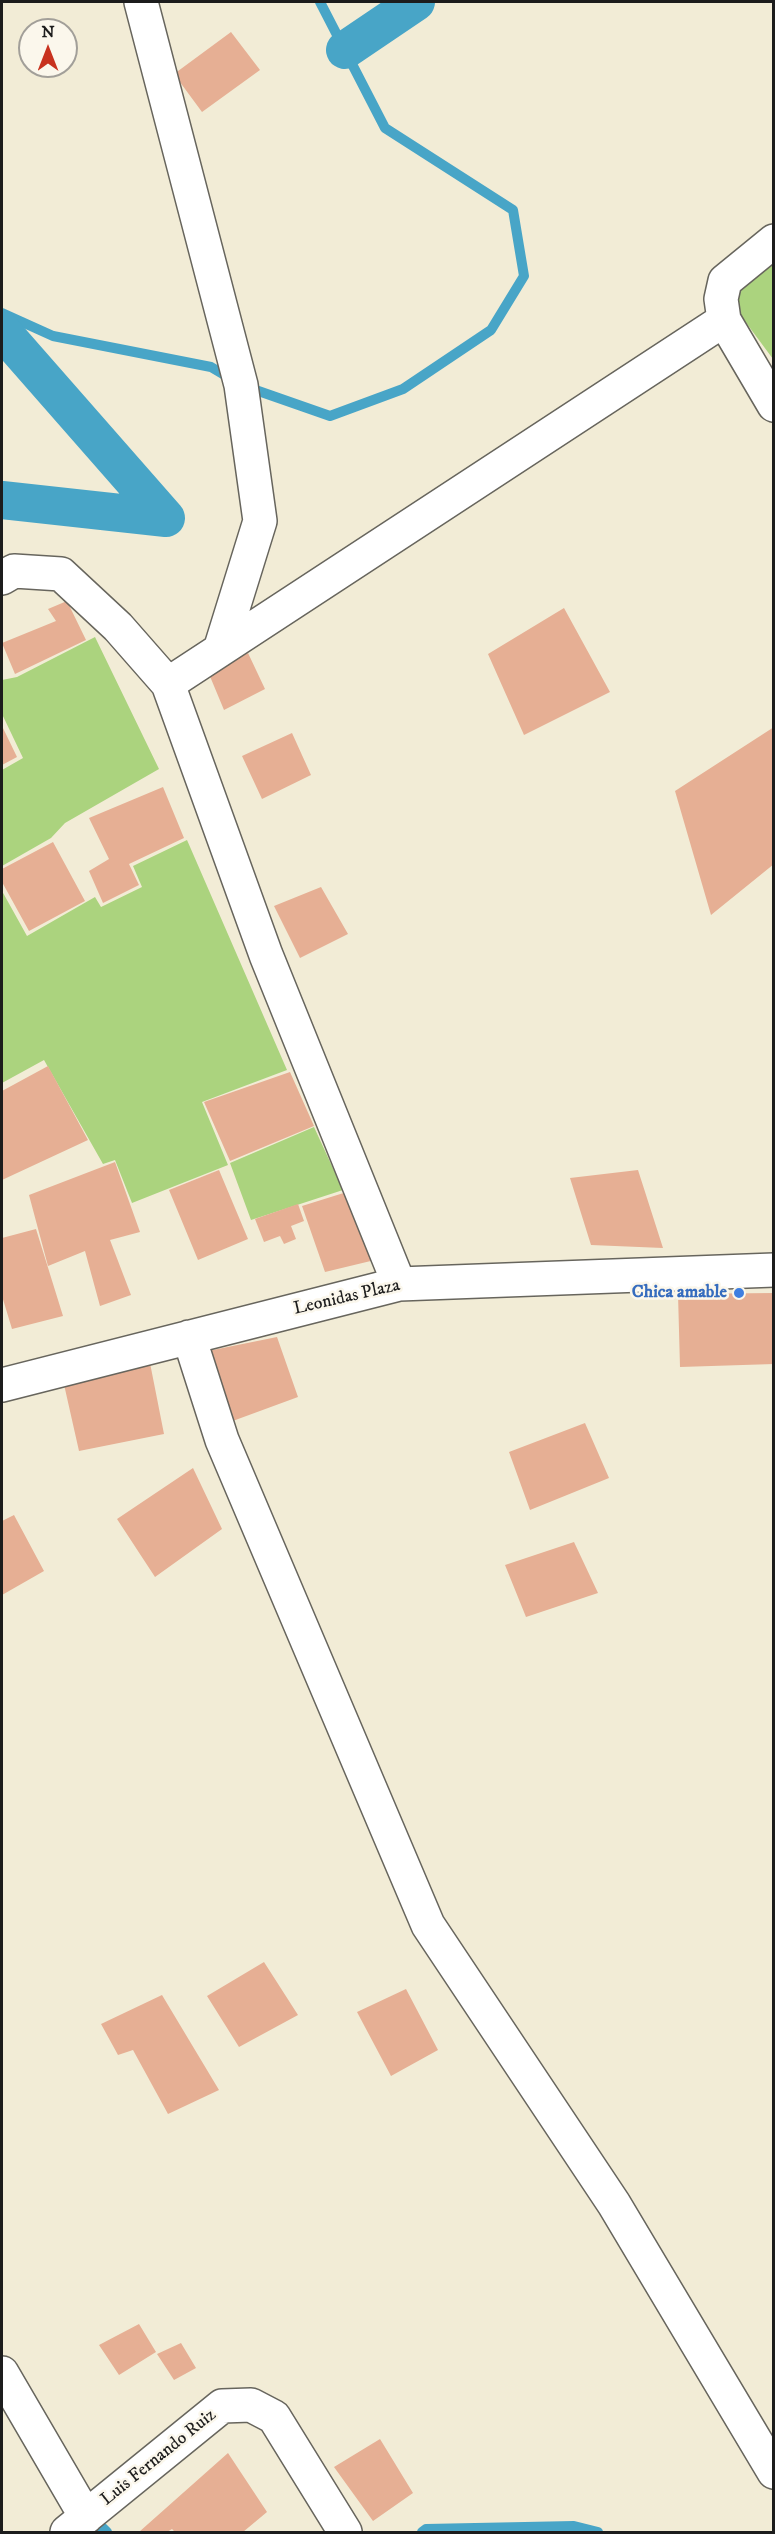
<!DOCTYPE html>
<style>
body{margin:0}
#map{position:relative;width:775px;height:2534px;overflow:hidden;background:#f2ecd6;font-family:"IM FELL DW Pica",serif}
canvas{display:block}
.frame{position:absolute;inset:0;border:3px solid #1c1c1c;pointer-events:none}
.north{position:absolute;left:18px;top:18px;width:60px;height:60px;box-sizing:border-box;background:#fbf7ec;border:2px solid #a29f99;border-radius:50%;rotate:0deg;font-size:16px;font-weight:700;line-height:24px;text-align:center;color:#1c1c1c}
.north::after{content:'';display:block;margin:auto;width:21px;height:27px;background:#c8321e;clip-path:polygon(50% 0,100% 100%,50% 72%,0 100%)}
</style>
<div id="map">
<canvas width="775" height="2534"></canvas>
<div class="frame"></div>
<div class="north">N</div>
</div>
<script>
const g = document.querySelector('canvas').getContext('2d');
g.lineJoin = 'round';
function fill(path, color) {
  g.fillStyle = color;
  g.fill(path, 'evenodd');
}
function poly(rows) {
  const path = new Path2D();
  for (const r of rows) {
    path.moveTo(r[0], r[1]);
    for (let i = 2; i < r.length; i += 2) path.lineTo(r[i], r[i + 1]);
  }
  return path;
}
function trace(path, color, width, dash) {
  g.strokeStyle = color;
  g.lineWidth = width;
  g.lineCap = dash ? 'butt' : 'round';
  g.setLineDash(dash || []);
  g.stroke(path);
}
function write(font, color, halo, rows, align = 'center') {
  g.font = font + ' "IM FELL DW Pica",serif';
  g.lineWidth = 5;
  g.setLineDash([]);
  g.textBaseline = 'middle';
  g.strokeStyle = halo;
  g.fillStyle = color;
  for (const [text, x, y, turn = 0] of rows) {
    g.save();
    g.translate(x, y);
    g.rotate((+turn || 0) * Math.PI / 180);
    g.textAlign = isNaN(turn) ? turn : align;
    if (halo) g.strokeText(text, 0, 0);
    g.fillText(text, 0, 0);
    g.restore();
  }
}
fill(poly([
 [773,257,773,359,727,297],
 [95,637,159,769,65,823,51,838,2,866,2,770,23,758,2,714,2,680,17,677],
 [187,840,287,1070,202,1102,228,1165,132,1203,115,1160,103,1164,44,1060,2,1083,2,891,27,936,95,897,101,907,142,887,133,866],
 [314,1127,343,1190,251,1220,230,1163]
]), '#abd37e');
trace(poly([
 [2,313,53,336,211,367,233,380],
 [247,387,330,416,403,389,491,330,524,276,513,210,385,128,320,2],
 [85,2526,103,2528,107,2532],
 [422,2532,426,2529,574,2526,598,2532]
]), '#48a5c7', 10);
trace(poly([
 [345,50,416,2],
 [2,331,166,518,2,500]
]), '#48a5c7', 38);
fill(poly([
 [231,32,260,70,202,112,174,74],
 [67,601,86,640,15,674,2,643,56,621,48,609],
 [564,608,610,692,524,735,488,654],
 [248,653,265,689,224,710,209,674],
 [2,726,17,757,2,765],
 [774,727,774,864,711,915,675,791],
 [292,733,311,775,262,799,242,756],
 [163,787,184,838,129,864,139,885,103,903,89,871,109,859,89,818],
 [53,842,85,901,29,931,2,882,2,869],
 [321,887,348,934,300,958,274,906],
 [48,1066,88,1140,2,1180,2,1091],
 [290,1072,314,1126,230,1161,204,1102],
 [115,1162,140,1232,110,1240,131,1295,100,1306,85,1251,48,1266,29,1195],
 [219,1170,248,1239,198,1260,169,1190],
 [638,1170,663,1248,591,1245,570,1178],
 [350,1191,379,1259,325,1272,302,1206],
 [298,1204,304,1221,291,1226,296,1239,284,1244,280,1236,264,1242,255,1219],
 [36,1229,63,1316,12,1329,2,1296,2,1238],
 [774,1293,774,1364,680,1367,678,1294],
 [277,1337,298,1397,230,1422,208,1351],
 [150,1363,164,1434,79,1451,63,1380],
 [585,1423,609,1478,530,1510,509,1452],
 [193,1468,222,1529,155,1577,117,1519],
 [14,1515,44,1571,2,1595,2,1521],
 [574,1542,598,1593,526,1617,505,1565],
 [264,1962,298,2015,239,2047,207,1996],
 [406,1989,438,2050,391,2076,357,2012],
 [162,1995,219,2090,168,2114,133,2050,118,2055,101,2024],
 [139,2324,156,2352,119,2375,99,2345],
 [181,2343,196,2368,174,2380,157,2354],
 [380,2439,413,2493,373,2521,334,2467],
 [228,2453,267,2512,243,2532,175,2532,172,2529,167,2532,139,2532]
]), '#e6af94');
const minor = poly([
 [141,2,241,385,260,521,220,650],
 [774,241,725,281,721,299,724,320,774,405],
 [2,578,14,571,61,574,118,627,168,684,266,955,399,1284],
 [168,684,724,320],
 [189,1337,222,1440,428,1925,614,2204,774,2472],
 [2,1385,399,1284,774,1270],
 [2,2373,86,2517],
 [67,2532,222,2406,251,2405,274,2417,345,2532]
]);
trace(minor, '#67655d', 36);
trace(minor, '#fff', 33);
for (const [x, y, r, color] of [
 [739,1293,6,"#3f7fe0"]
]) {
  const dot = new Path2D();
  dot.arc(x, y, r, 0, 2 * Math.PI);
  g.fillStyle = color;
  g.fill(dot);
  trace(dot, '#fbf7ec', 2);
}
write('bold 18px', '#366cbe', '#fbf7ec', [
 ["Chica amable",727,1293]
], 'right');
write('18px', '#1c1c1c', '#fbf7ec', [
 ["Leonidas Plaza",347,1298,-13],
 ["Luis Fernando Ruiz",159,2458,-39]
]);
</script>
